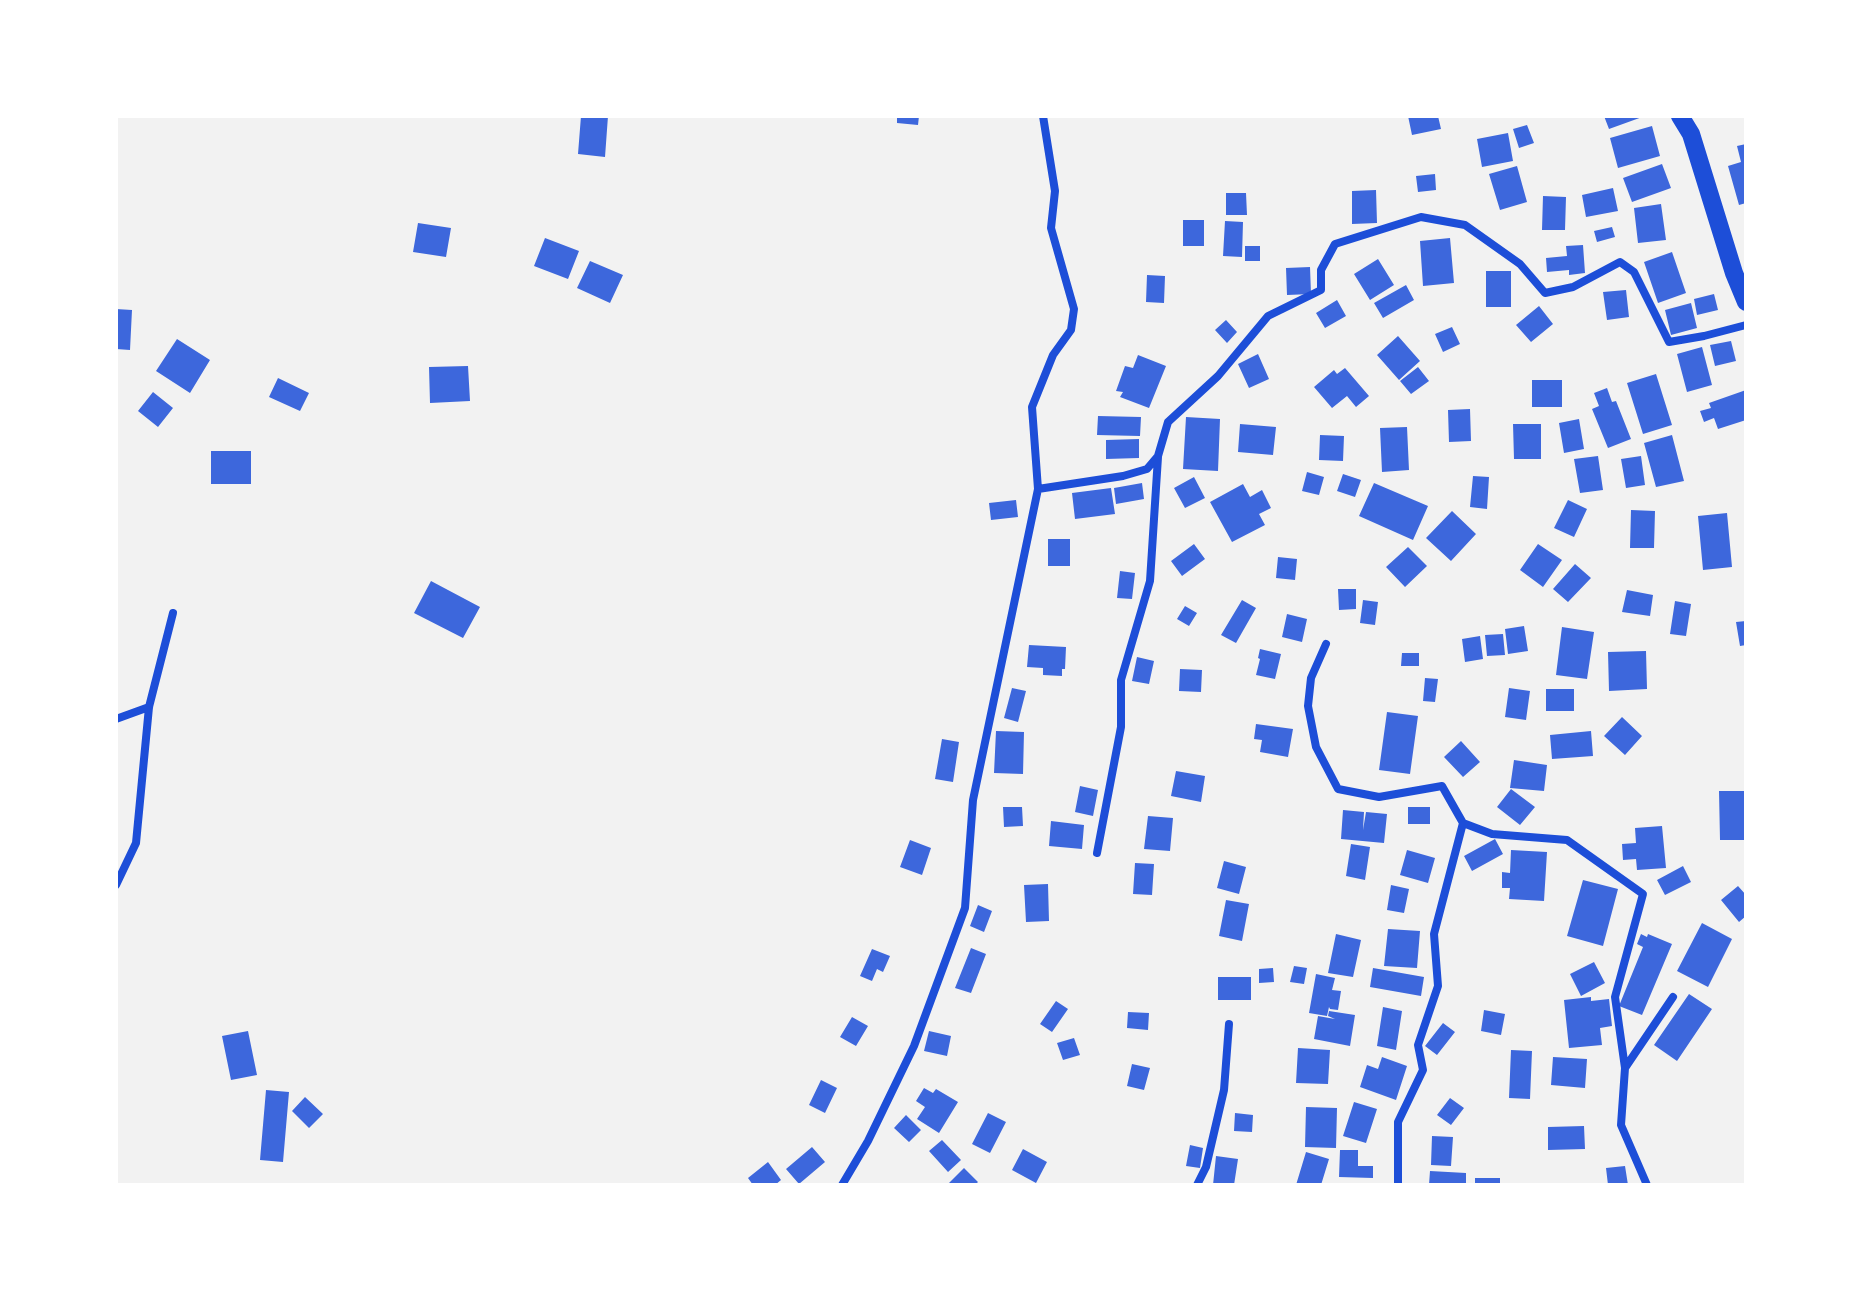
<!DOCTYPE html>
<style>
body{margin:0}
#map{position:relative;width:1862px;height:1301px;overflow:hidden;background:#f2f2f2;font-family:"Varela Round",sans-serif}
canvas{display:block}
.frame{position:absolute;inset:0;border:118px solid #fff;pointer-events:none}
</style>
<div id="map">
<canvas width="1862" height="1301"></canvas>
<div class="frame"></div>
</div>
<script>
const g = document.querySelector('canvas').getContext('2d');
g.lineJoin = 'round';
function fill(path, color) {
  g.fillStyle = color;
  g.fill(path, 'evenodd');
}
function poly(rows) {
  const path = new Path2D();
  for (const r of rows) {
    path.moveTo(r[0], r[1]);
    for (let i = 2; i < r.length; i += 2) path.lineTo(r[i], r[i + 1]);
  }
  return path;
}
function trace(path, color, width, dash) {
  g.strokeStyle = color;
  g.lineWidth = width;
  g.lineCap = dash ? 'butt' : 'round';
  g.setLineDash(dash || []);
  g.stroke(path);
}
fill(poly([
 [581,116,608,116,605,157,578,154],
 [897,116,919,116,918,125,897,123],
 [1408,116,1438,116,1441,129,1412,135],
 [1604,116,1645,116,1609,129],
 [1527,125,1534,143,1519,148,1513,129],
 [1652,126,1660,156,1618,168,1610,138],
 [1508,133,1513,161,1482,167,1477,139],
 [1746,144,1746,203,1739,205,1728,166,1741,162,1737,146],
 [1662,164,1671,188,1632,202,1623,178],
 [1517,166,1527,202,1500,210,1489,174],
 [1435,174,1436,190,1418,192,1416,176],
 [1613,188,1618,211,1586,217,1582,195],
 [1376,190,1377,223,1352,224,1352,191],
 [1226,193,1246,193,1247,215,1226,215],
 [1543,196,1566,197,1565,230,1542,230],
 [1661,204,1666,240,1638,243,1634,208],
 [1183,220,1204,220,1204,246,1183,246],
 [1225,221,1243,222,1242,257,1223,256],
 [418,223,451,228,446,257,413,252],
 [1612,227,1615,237,1597,242,1594,231],
 [545,238,579,251,568,279,534,266],
 [1450,238,1454,283,1423,286,1420,241],
 [1583,245,1585,273,1569,275,1569,270,1547,272,1546,258,1567,256,1566,246],
 [1245,246,1260,246,1260,261,1245,261],
 [1672,252,1686,293,1658,303,1644,262],
 [1378,259,1394,285,1370,300,1354,274],
 [590,261,623,275,610,303,577,288],
 [1310,267,1311,294,1287,295,1286,268],
 [1486,271,1511,271,1511,307,1486,307],
 [1147,275,1165,276,1164,303,1146,302],
 [1406,285,1414,300,1383,318,1374,303],
 [1626,290,1629,317,1607,320,1603,292],
 [1714,294,1718,310,1697,315,1694,299],
 [1337,300,1346,316,1325,328,1316,313],
 [1691,303,1697,328,1671,335,1665,310],
 [1539,306,1553,324,1531,342,1516,325],
 [116,309,132,310,130,350,116,349],
 [1226,320,1237,332,1227,343,1215,330],
 [1452,327,1460,344,1443,352,1435,334],
 [1398,336,1420,361,1399,380,1377,355],
 [177,339,210,360,190,393,156,371],
 [1731,341,1736,361,1715,366,1710,345],
 [1702,347,1712,385,1687,392,1677,354],
 [1258,354,1269,379,1249,388,1238,364],
 [1138,355,1166,366,1149,408,1120,397,1123,392,1116,391,1125,366,1133,368],
 [468,366,470,401,430,403,429,367],
 [1418,367,1429,381,1411,394,1400,381],
 [1345,368,1369,396,1356,407,1347,396,1332,408,1314,387,1334,370,1337,374],
 [1656,374,1672,425,1643,434,1627,383],
 [278,378,309,393,300,411,269,397],
 [1532,380,1562,380,1562,407,1532,407],
 [1607,388,1612,402,1616,401,1631,439,1608,448,1592,409,1599,406,1594,393],
 [1746,390,1746,420,1718,429,1714,418,1704,422,1700,411,1711,408,1709,403],
 [153,392,173,408,158,427,138,411],
 [1470,409,1471,441,1449,442,1448,410],
 [1098,416,1141,417,1140,436,1097,435],
 [1186,417,1220,419,1218,471,1183,469],
 [1579,419,1584,449,1564,453,1559,423],
 [1240,424,1276,427,1273,455,1238,452],
 [1513,424,1541,424,1541,459,1514,459],
 [1407,427,1409,470,1382,472,1380,428],
 [1320,435,1344,436,1343,461,1319,460],
 [1672,435,1684,481,1656,487,1644,443],
 [1139,439,1139,458,1106,459,1106,440],
 [211,451,251,451,251,484,211,484],
 [1598,456,1603,490,1580,493,1574,459],
 [1641,456,1645,485,1626,488,1621,459],
 [1307,472,1324,477,1319,495,1302,491],
 [1343,474,1361,480,1355,497,1337,491],
 [1473,476,1489,477,1487,509,1470,507],
 [1194,477,1205,498,1185,508,1174,488],
 [1142,483,1144,499,1116,504,1114,488],
 [1374,483,1428,506,1413,540,1359,516],
 [1243,484,1250,497,1262,490,1271,508,1259,514,1265,525,1232,542,1210,502],
 [1111,488,1115,514,1075,519,1072,493],
 [1016,500,1018,517,991,520,989,503],
 [1568,500,1587,509,1574,537,1554,528],
 [1631,510,1655,511,1654,548,1630,548],
 [1452,511,1476,534,1451,561,1426,538],
 [1727,513,1732,567,1703,570,1698,516],
 [1048,539,1070,539,1070,566,1048,566],
 [1194,544,1205,559,1182,576,1171,561],
 [1538,544,1562,560,1543,587,1520,570],
 [1408,547,1427,566,1405,587,1386,567],
 [1278,557,1297,559,1295,580,1276,578],
 [1575,564,1591,578,1568,602,1553,589],
 [1120,571,1135,573,1132,599,1117,598],
 [431,581,480,607,463,638,414,613],
 [1338,589,1356,589,1356,609,1339,610],
 [1627,590,1653,595,1650,616,1622,612],
 [1242,600,1256,608,1236,643,1221,635],
 [1363,600,1378,602,1375,625,1360,623],
 [1675,601,1691,604,1686,636,1670,634],
 [1185,606,1197,613,1189,626,1177,619],
 [1287,614,1307,619,1302,642,1282,637],
 [1746,621,1746,645,1740,646,1736,622],
 [1524,626,1528,651,1508,654,1505,629],
 [1562,627,1594,632,1587,679,1556,675],
 [1503,634,1505,655,1487,656,1485,635],
 [1480,636,1483,659,1465,662,1462,639],
 [1029,645,1066,647,1065,669,1062,669,1062,676,1043,675,1043,668,1027,667],
 [1260,649,1281,654,1275,679,1256,675,1260,659,1258,658],
 [1646,651,1647,689,1609,691,1608,652],
 [1402,653,1419,653,1419,666,1401,666],
 [1137,657,1154,661,1149,684,1132,681],
 [1180,669,1202,670,1201,692,1179,691],
 [1425,678,1438,679,1435,702,1423,701],
 [1012,688,1026,691,1018,722,1004,718],
 [1509,688,1530,691,1526,720,1505,717],
 [1546,689,1574,689,1574,711,1546,711],
 [1387,712,1418,716,1410,774,1379,770],
 [1622,717,1642,736,1625,755,1604,736],
 [1256,724,1293,729,1288,757,1260,752,1262,740,1254,739],
 [996,731,1024,732,1023,774,994,773],
 [1591,731,1593,756,1552,759,1550,735],
 [942,739,959,742,953,782,935,779],
 [1461,741,1480,762,1463,777,1444,757],
 [1514,760,1547,765,1544,791,1510,788],
 [1176,771,1205,776,1201,802,1171,796],
 [1080,786,1098,790,1093,816,1075,812],
 [1511,789,1535,807,1520,825,1497,807],
 [1719,791,1746,791,1746,840,1720,840],
 [1003,807,1022,807,1023,826,1004,827],
 [1408,807,1430,807,1430,824,1408,824],
 [1343,810,1364,812,1363,830,1366,812,1387,814,1384,843,1341,839],
 [1148,816,1173,818,1170,851,1144,849],
 [1051,821,1084,825,1082,849,1049,846],
 [1662,826,1666,868,1637,870,1636,859,1623,860,1622,844,1636,843,1635,828],
 [1495,839,1503,854,1472,871,1464,856],
 [910,840,931,848,922,875,900,867],
 [1351,844,1370,847,1365,880,1346,876],
 [1407,850,1435,858,1428,883,1400,875],
 [1511,850,1547,852,1544,901,1509,899,1510,888,1502,888,1502,872,1510,873],
 [1224,861,1246,867,1239,894,1217,888],
 [1135,863,1154,864,1152,895,1133,894],
 [1683,866,1691,882,1665,895,1657,880],
 [1583,880,1618,889,1603,946,1567,936],
 [1048,884,1049,921,1026,922,1024,885],
 [1391,885,1409,889,1404,913,1387,910],
 [1738,886,1746,895,1746,916,1739,922,1721,900],
 [1226,900,1249,904,1242,941,1219,936],
 [978,905,992,911,984,932,970,926],
 [1702,923,1732,939,1708,987,1677,971],
 [1388,929,1420,931,1417,968,1384,966],
 [1336,934,1361,940,1353,977,1328,973],
 [1641,934,1647,937,1648,934,1672,944,1642,1015,1619,1006,1643,947,1637,944],
 [971,948,986,954,971,993,955,988],
 [872,949,890,956,883,972,877,969,872,981,860,976],
 [1594,962,1605,983,1581,996,1570,974],
 [1294,966,1307,968,1304,984,1290,982],
 [1273,968,1274,982,1259,983,1259,969],
 [1373,968,1424,977,1421,996,1370,987],
 [1316,974,1335,978,1332,990,1341,991,1338,1010,1330,1009,1329,1007,1327,1016,1309,1013],
 [1218,977,1251,977,1251,1000,1218,1000],
 [1689,994,1712,1009,1677,1061,1654,1045],
 [1591,997,1591,1001,1609,999,1612,1026,1600,1028,1602,1045,1569,1048,1564,1000],
 [1056,1001,1068,1009,1052,1032,1040,1024],
 [1383,1007,1402,1011,1396,1050,1377,1046],
 [1484,1010,1505,1014,1501,1035,1481,1031],
 [1329,1011,1355,1015,1350,1046,1314,1039,1318,1016,1335,1019,1328,1016],
 [1128,1012,1149,1013,1148,1030,1127,1028],
 [852,1017,868,1026,856,1046,840,1037],
 [1443,1023,1455,1032,1437,1055,1425,1046],
 [248,1031,257,1075,231,1080,222,1036],
 [929,1031,951,1036,947,1056,924,1051],
 [1074,1038,1080,1055,1063,1060,1057,1043],
 [1298,1048,1330,1050,1328,1084,1296,1083],
 [1511,1050,1532,1051,1530,1099,1509,1098],
 [1382,1057,1407,1066,1396,1100,1360,1087,1367,1065,1378,1069],
 [1553,1057,1587,1059,1585,1088,1551,1085],
 [1132,1064,1150,1068,1144,1090,1127,1086],
 [821,1080,837,1088,825,1113,809,1105],
 [924,1088,933,1093,936,1089,958,1102,939,1133,917,1119,925,1107,916,1101],
 [266,1090,289,1092,283,1162,260,1160],
 [305,1097,323,1114,309,1128,292,1111],
 [1450,1098,1464,1108,1451,1125,1437,1115],
 [1354,1102,1377,1109,1366,1143,1343,1136],
 [1306,1107,1337,1108,1336,1148,1305,1147],
 [988,1113,1006,1122,990,1153,972,1144],
 [1235,1113,1253,1115,1252,1132,1234,1131],
 [906,1115,921,1130,909,1142,894,1128],
 [1584,1126,1585,1149,1548,1150,1548,1127],
 [1432,1136,1453,1137,1451,1166,1431,1165],
 [942,1140,961,1160,948,1172,929,1151],
 [1190,1145,1203,1148,1200,1168,1186,1166],
 [812,1147,825,1162,799,1184,786,1169],
 [1023,1149,1047,1162,1036,1183,1012,1170],
 [1340,1150,1358,1150,1358,1166,1373,1166,1373,1178,1339,1177],
 [1306,1152,1329,1159,1321,1185,1296,1185],
 [1216,1156,1238,1159,1234,1185,1213,1185],
 [768,1162,781,1180,775,1185,753,1185,748,1178],
 [1625,1166,1628,1185,1608,1185,1606,1168],
 [964,1168,978,1182,975,1185,947,1185],
 [1430,1171,1466,1173,1466,1185,1429,1185],
 [1475,1178,1500,1178,1500,1185,1475,1185]
]), '#3d67dc');
trace(poly([
 [1038,489,1032,407,1053,355,1071,330,1074,309,1051,228,1055,191,1043,116],
 [1326,644,1311,678,1308,706,1316,747,1338,789,1379,797,1442,786,1463,823,1434,934,1438,986,1418,1045,1423,1070,1398,1122,1398,1185],
 [116,719,149,707],
 [1463,823,1492,834,1567,840,1643,894,1615,997,1625,1068],
 [1097,853,1121,727,1121,680,1150,581,1158,457],
 [116,885,136,843,149,707,173,613],
 [842,1185,868,1141,914,1046,965,908,973,800,1038,489,1123,476,1147,469,1158,456,1168,422,1218,376,1268,316,1321,290,1321,270,1335,244,1421,217,1465,225,1520,264,1545,293,1573,287,1620,262,1634,272,1669,342,1704,336,1746,325],
 [1197,1185,1206,1167,1224,1090,1229,1024],
 [1647,1185,1621,1125,1625,1068,1673,997]
]), '#1d4ed8', 8);
trace(poly([
 [1680,116,1691,134,1734,273,1746,302]
]), '#1d4ed8', 18);
</script>
